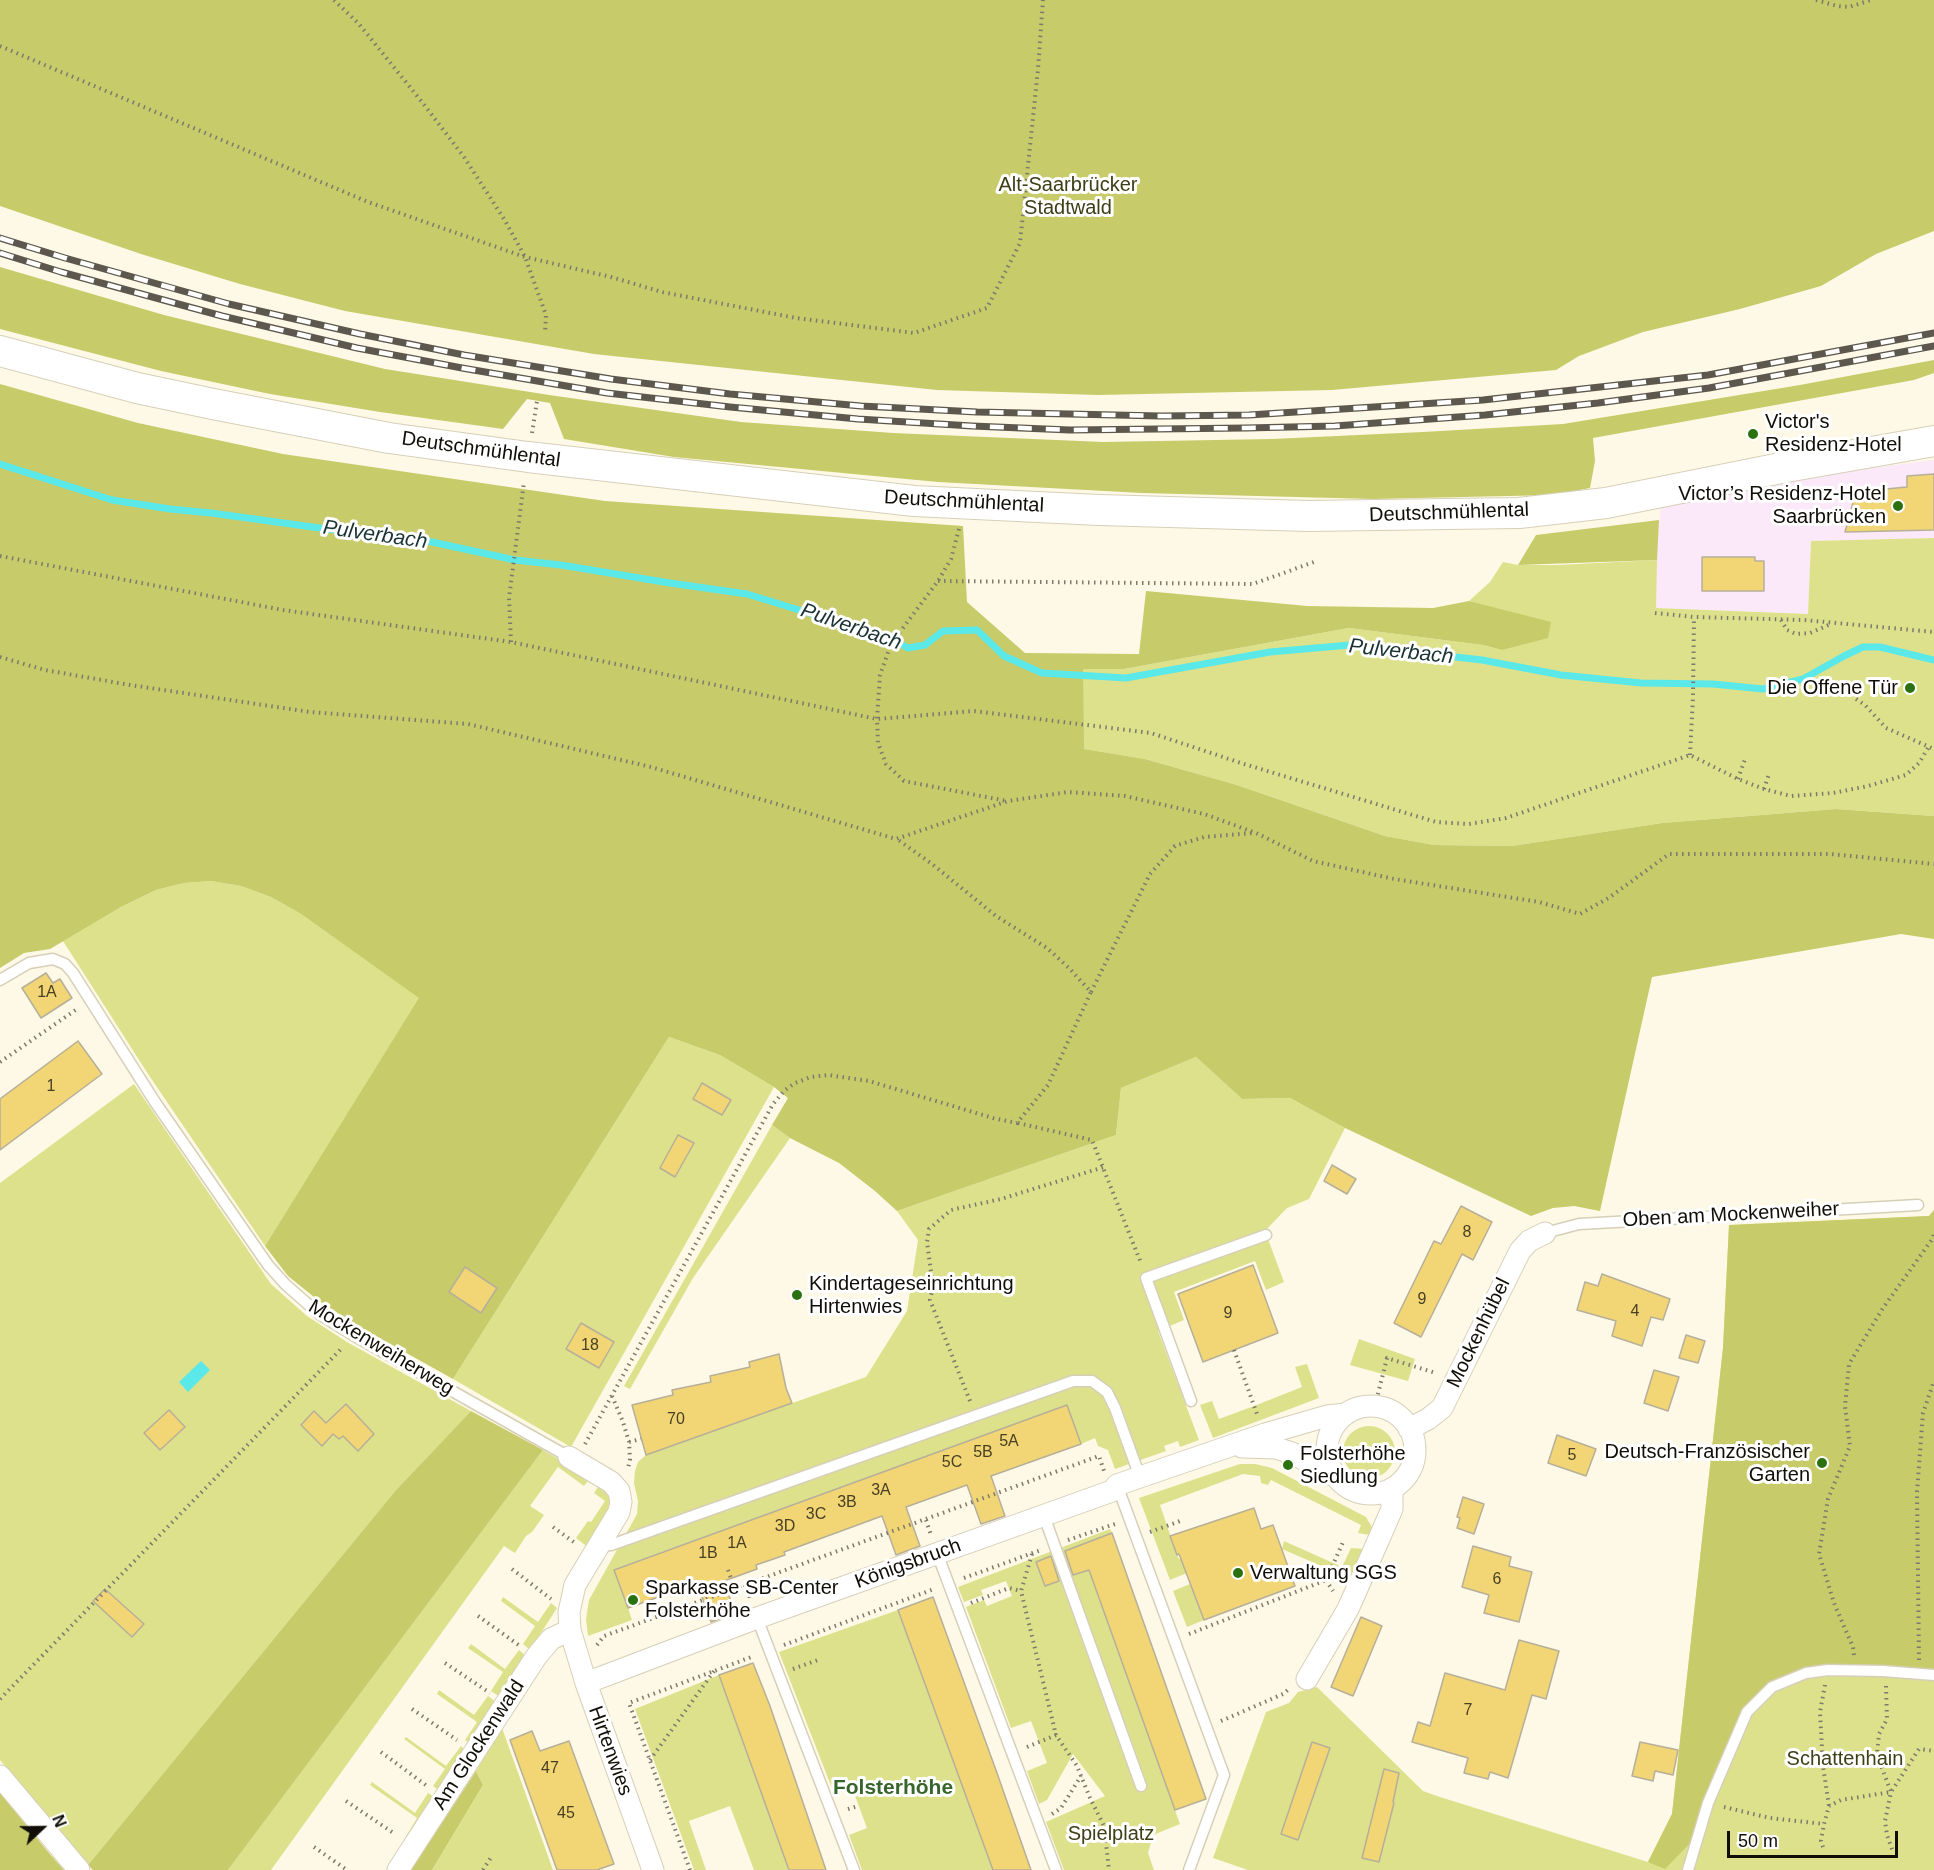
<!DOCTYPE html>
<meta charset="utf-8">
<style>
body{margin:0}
#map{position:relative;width:1934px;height:1870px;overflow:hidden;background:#fef9e6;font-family:Helvetica,sans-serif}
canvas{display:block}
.north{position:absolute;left:12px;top:1798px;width:60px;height:60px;-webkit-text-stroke:4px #fff;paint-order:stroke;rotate:68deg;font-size:16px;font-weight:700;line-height:24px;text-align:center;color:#110e07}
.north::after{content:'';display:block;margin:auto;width:21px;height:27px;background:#110e07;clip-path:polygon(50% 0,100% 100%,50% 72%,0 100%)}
.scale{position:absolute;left:1727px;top:1831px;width:171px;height:27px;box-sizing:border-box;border:3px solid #110e07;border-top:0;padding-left:8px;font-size:18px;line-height:21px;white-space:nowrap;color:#110e07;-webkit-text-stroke:4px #fff;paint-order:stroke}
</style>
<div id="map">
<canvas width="1934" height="1870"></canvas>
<div class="north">N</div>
<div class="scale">50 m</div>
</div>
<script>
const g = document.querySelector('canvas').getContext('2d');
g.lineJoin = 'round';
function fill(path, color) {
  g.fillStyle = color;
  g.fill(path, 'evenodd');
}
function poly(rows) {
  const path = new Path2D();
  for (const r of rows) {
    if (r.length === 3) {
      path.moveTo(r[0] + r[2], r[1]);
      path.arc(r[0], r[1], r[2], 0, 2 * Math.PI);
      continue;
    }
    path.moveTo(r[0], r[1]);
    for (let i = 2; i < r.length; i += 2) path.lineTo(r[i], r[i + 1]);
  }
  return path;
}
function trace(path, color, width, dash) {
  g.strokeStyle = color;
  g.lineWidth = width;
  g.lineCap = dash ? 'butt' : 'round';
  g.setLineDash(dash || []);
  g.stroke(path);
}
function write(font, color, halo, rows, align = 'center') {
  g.font = font + ' Helvetica,sans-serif';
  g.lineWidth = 6;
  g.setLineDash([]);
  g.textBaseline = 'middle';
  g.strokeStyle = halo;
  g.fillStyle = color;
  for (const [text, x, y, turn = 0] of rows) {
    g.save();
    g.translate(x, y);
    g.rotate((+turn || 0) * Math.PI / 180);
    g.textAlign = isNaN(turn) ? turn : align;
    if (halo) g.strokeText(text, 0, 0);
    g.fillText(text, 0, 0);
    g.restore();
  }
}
fill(poly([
 [1934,460,1934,538,1811,541,1808,614,1655,608,1657,540,1661,507,1794,478]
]), '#fbe8f8');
fill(poly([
 [1934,538,1934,816,1836,809,1662,823,1512,846,1434,845,1385,836,1237,785,1145,759,1083,749,1083,669,1124,669,1349,628,1483,645,1502,650,1496,609,1469,601,1490,582,1503,562,1518,565,1557,565,1657,560,1656,608,1808,614,1811,541],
 [211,881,241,886,271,897,301,914,420,998,265,1246,148,1074,63,941,121,907,156,890,184,883],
 [669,1037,720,1055,774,1087,571,1447,453,1379],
 [1196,1057,1242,1099,1290,1098,1345,1128,1309,1199,1287,1208,1265,1231,1284,1282,1266,1290,1255,1261,1174,1292,1184,1320,1158,1331,1199,1440,1180,1447,1178,1441,1164,1446,1166,1451,1115,1469,1108,1450,1098,1446,1095,1438,1081,1444,1067,1405,615,1569,632,1620,588,1636,586,1619,589,1600,637,1514,638,1501,634,1483,635,1471,638,1462,646,1455,866,1377,907,1311,918,1240,897,1211,1116,1135,1121,1088],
 [134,1084,271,1284,307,1316,347,1342,471,1411,396,1490,88,1865,0,1760,0,1183],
 [772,1125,790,1138,693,1278,630,1389,624,1386],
 [1934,1210,1934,1870,1248,1870,1213,1858,1266,1712,1289,1703,1298,1692,1317,1687,1423,1791,1440,1797,1648,1862,1672,1814,1723,1348,1729,1225,1929,1216],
 [1359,1339,1415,1359,1408,1381,1350,1365],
 [1307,1364,1319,1398,1213,1438,1200,1405,1212,1401,1219,1419,1254,1406,1302,1387,1295,1367],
 [1369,1452,26],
 [543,1450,590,1478,584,1486,558,1467,530,1506,544,1515,532,1532,526,1536,515,1553,504,1546,271,1870,228,1870],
 [1240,1464,1255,1464,1272,1468,1366,1517,1373,1529,1370,1535,1358,1533,1361,1525,1271,1480,1268,1485,1261,1483,1260,1476,1243,1474,1160,1505,1177,1555,1179,1559,1181,1559,1187,1573,1170,1580,1139,1498],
 [600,1484,608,1491,611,1505,589,1548,576,1538,588,1521,591,1522,605,1501,594,1493],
 [1110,1529,1112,1533,1080,1545,1180,1824,1153,1835,1148,1853,1154,1870,1064,1870,1046,1822,1105,1796,1073,1754,1047,1800,1039,1804,1027,1771,1047,1763,1031,1721,1011,1728,966,1607,984,1600,987,1606,1012,1596,1006,1581,981,1590,983,1595,964,1602,958,1587],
 [1284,1541,1342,1567,1351,1548,1365,1549,1359,1566,1350,1573,1342,1575,1282,1549],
 [1190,1584,1204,1620,1187,1627,1173,1591],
 [503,1597,538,1622,551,1603,557,1608,530,1650,523,1644,535,1626,501,1601],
 [898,1610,993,1870,862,1870,849,1835,867,1828,851,1785,833,1791,779,1652],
 [471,1644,505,1669,519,1650,526,1656,500,1697,491,1691,503,1672,468,1648],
 [719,1675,789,1870,754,1870,730,1806,689,1821,706,1870,694,1870,635,1709],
 [439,1690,474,1715,488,1696,496,1702,470,1744,465,1740,477,1722,437,1694],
 [502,1728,553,1870,432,1870,483,1785,476,1771],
 [406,1737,446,1766,461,1746,466,1751,440,1791,433,1786,445,1769,404,1739],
 [372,1782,415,1813,428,1793,436,1798,408,1841,405,1838,417,1818,370,1785]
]), '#dde18c');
fill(poly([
 [0,0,1934,0,1934,231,1876,254,1821,286,1740,309,1643,332,1579,356,1556,370,1332,390,1098,395,937,390,594,354,345,311,240,284,141,254,0,206],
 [0,267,164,315,385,369,549,395,741,422,893,433,1103,442,1272,439,1423,432,1563,424,1800,385,1934,360,1934,373,1914,380,1593,438,1595,461,1590,488,1553,495,1373,499,1142,493,938,482,674,457,564,439,550,403,527,399,503,429,380,412,270,394,161,371,0,329],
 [0,384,138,423,283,454,605,501,963,526,967,602,1025,653,1139,654,1146,591,1307,606,1433,608,1469,601,1551,622,1548,638,1502,650,1483,645,1349,628,1124,669,1083,669,1084,749,1145,759,1237,785,1385,836,1434,845,1512,846,1662,823,1836,809,1934,816,1934,939,1901,934,1652,977,1600,1211,1574,1206,1553,1208,1531,1216,1345,1128,1290,1098,1242,1099,1196,1057,1121,1088,1116,1135,897,1211,875,1191,839,1163,790,1138,772,1125,788,1098,774,1087,720,1055,669,1037,453,1379,358,1326,319,1301,288,1276,265,1246,419,998,301,914,271,897,241,886,211,881,184,883,156,890,121,907,50,949,24,953,0,968],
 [1659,520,1657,560,1518,565,1536,535],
 [1934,1210,1934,1675,1828,1670,1772,1687,1747,1712,1698,1835,1665,1869,1648,1862,1672,1814,1723,1348,1729,1225,1929,1216],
 [471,1411,543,1450,228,1870,93,1870,88,1865,396,1490],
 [476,1771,483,1785,432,1870,411,1870],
 [0,1793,49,1853,64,1870,0,1870]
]), '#c7cb6a');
fill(poly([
 [201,1361,210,1370,188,1392,179,1382]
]), '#5ae8e9');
trace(poly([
 [0,464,112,500,170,509,211,513,327,529,432,542,515,560,561,565,670,583,747,594,887,637,908,648,925,645,943,631,977,630,1004,656,1042,673,1126,678,1270,652,1350,645,1482,660,1561,675,1641,683,1713,684,1763,689,1803,679,1844,656,1863,647,1880,647,1934,660]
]), '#5ae8e9', 7);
const building = poly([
 [1934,474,1934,530,1845,532,1855,495,1886,493,1886,489,1907,487,1907,476,1934,474],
 [1702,557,1755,557,1755,561,1764,561,1764,591,1702,591,1702,557],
 [46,973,53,983,60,979,72,998,41,1018,22,988,46,973],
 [78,1041,102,1074,0,1150,0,1099,78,1041],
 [702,1083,731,1100,722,1115,693,1099,702,1083],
 [678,1135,694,1143,675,1177,660,1168,678,1135],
 [1332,1165,1356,1179,1347,1194,1324,1181,1332,1165],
 [1461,1206,1492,1222,1473,1260,1462,1254,1421,1337,1394,1323,1434,1241,1441,1244,1461,1206],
 [1253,1265,1278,1333,1203,1362,1178,1294,1253,1265],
 [465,1267,497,1288,481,1313,449,1292,465,1267],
 [1602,1274,1670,1299,1663,1320,1651,1317,1642,1346,1612,1336,1616,1321,1577,1310,1585,1282,1598,1286,1602,1274],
 [581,1323,614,1342,599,1368,566,1349,581,1323],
 [1686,1335,1705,1341,1698,1363,1679,1358,1686,1335],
 [779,1354,786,1388,792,1403,646,1455,632,1405,673,1395,672,1390,711,1382,710,1376,750,1367,749,1362,779,1354],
 [1654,1370,1679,1377,1668,1411,1644,1403,1654,1370],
 [346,1404,374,1434,358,1451,343,1436,339,1439,333,1434,322,1446,301,1425,314,1411,326,1423,346,1404],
 [1067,1405,1081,1444,991,1476,1005,1516,981,1524,967,1485,906,1507,920,1546,896,1555,882,1516,784,1552,785,1555,756,1565,757,1569,724,1581,735,1613,711,1622,697,1583,628,1608,614,1570,1067,1405],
 [169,1410,185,1427,160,1450,144,1433,169,1410],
 [1557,1435,1596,1449,1586,1476,1548,1463,1557,1435],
 [1463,1497,1484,1504,1474,1534,1457,1528,1460,1518,1457,1517,1463,1497],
 [1254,1508,1261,1529,1273,1525,1295,1586,1204,1620,1179,1554,1177,1555,1170,1536,1254,1508],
 [1112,1533,1206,1799,1175,1810,1089,1570,1073,1575,1065,1551,1112,1533],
 [1473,1546,1511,1557,1509,1566,1532,1572,1519,1622,1484,1613,1489,1595,1462,1587,1473,1546],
 [1051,1556,1059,1581,1045,1586,1036,1562,1051,1556],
 [105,1589,144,1624,132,1637,93,1601,105,1589],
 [933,1597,997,1773,1031,1870,993,1870,898,1610,933,1597],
 [1361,1617,1382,1626,1353,1696,1331,1687,1361,1617],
 [1519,1640,1559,1651,1546,1699,1532,1695,1508,1778,1490,1772,1488,1779,1464,1773,1468,1758,1412,1742,1418,1722,1430,1726,1445,1673,1505,1690,1519,1640],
 [753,1663,770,1706,826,1870,789,1870,719,1675,753,1663],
 [532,1731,540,1751,569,1741,614,1864,597,1870,557,1870,510,1740,532,1731],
 [1312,1742,1330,1748,1298,1840,1281,1834,1312,1742],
 [1640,1742,1678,1750,1673,1775,1655,1771,1653,1781,1632,1776,1640,1742],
 [1384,1769,1399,1773,1393,1802,1394,1803,1379,1862,1362,1858,1384,1769]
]);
fill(building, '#f2d676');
trace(building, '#b6af99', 1.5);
const lane = poly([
 [0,980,29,963,53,959,65,964,73,973,155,1102,268,1265,285,1284,319,1314,353,1335,569,1457],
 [1545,1233,1579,1224,1918,1205],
 [1191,1401,1146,1278,1266,1235],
 [1117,1485,1224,1775,1189,1870],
 [1044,1516,1141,1786],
 [598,1546,611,1545,1073,1381,1092,1381,1107,1392,1115,1408,1140,1477],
 [937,1553,1056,1870],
 [757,1618,854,1870],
 [1688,1870,1708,1803,1747,1712,1772,1687,1806,1673,1828,1670,1883,1671,1934,1675]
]);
const street = poly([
 [1371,1450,44],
 [1409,1429,1428,1419,1442,1408,1520,1251,1529,1241,1545,1233],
 [1242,1447,1276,1448,1292,1453,1336,1477],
 [569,1457,611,1482,619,1491,621,1502,619,1512,575,1585,569,1612,570,1630,586,1683,653,1870],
 [1307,1679,1348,1609,1378,1541,1392,1509,1392,1489],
 [586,1683,757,1618,1112,1491,1117,1485,1140,1477,1265,1434,1327,1416,1346,1414],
 [0,1776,79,1870],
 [398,1870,536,1657,551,1639,570,1630]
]);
const secondary = poly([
 [0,351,137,388,213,404,389,438,528,457,914,501,1099,510,1308,516,1519,513,1606,503,1786,467,1934,441]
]);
trace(lane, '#d6cfb8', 13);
trace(street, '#d6cfb8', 23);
trace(secondary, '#d6cfb8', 32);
trace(poly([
 [334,0,359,24,422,102,464,157,504,219,525,257,546,315,545,333],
 [1816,0,1837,6,1849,7,1871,0],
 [0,46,368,202,525,257,611,277,662,292,796,318,914,333,987,308,1020,243,1038,69,1043,0],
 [532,433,537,401],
 [959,529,951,559,938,581,891,644,880,675,877,719,878,743,886,764,904,781,1007,801],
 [0,556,283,610,511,642,877,719,974,711,1151,733,1244,764,1436,822,1469,824,1506,818,1690,755,1738,779,1764,789,1791,796,1833,793,1868,786,1906,775,1919,763,1928,748],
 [938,581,1253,584,1314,562],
 [1655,613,1694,617,1804,620,1934,632],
 [1781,620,1787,630,1796,634,1810,633,1831,624],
 [511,642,509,598,524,482],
 [0,657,45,670,130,685,310,712,468,724,651,767,896,839,1008,801,1068,792,1125,796,1204,814,1256,833,1313,861,1394,879,1539,902,1580,914,1610,897,1669,854,1830,854,1934,864],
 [1856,699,1865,705,1886,728,1934,749],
 [1690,755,1693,697,1694,617],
 [1738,779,1745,759],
 [1764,789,1769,774],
 [1091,992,1150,874,1175,846,1204,837,1252,833],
 [0,1062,77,1009],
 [1018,1123,1092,1140,1141,1263],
 [1234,1350,1257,1414],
 [612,1396,623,1422,629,1442,630,1459,628,1469],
 [970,1401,930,1300,933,1287,927,1242,929,1229,951,1210,1001,1199,1104,1167],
 [1375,1406,1387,1358,1436,1373],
 [629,1442,641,1439],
 [585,1444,773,1104,785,1090,795,1083,811,1077,828,1075,869,1081,993,1118,1017,1123,1048,1085,1091,992,1069,968,1047,948,996,916,932,864,897,839],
 [926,1520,931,1535],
 [553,1527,575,1543],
 [1150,1532,1183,1520],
 [1068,1540,1115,1524],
 [1032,1554,1021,1591,1056,1735],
 [512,1569,551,1599],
 [728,1570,735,1589],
 [964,1578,1041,1550],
 [1326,1580,1333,1591],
 [745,1585,750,1598],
 [971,1603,1009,1588,1021,1591],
 [478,1616,520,1646],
 [1189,1634,1326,1580,1344,1540],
 [597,1645,604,1636,1099,1456,1104,1471],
 [784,1645,934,1589],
 [1854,1655,1853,1647,1834,1603,1819,1554,1828,1499,1850,1446,1845,1406,1849,1364,1883,1308,1933,1238,1934,1233],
 [1919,1660,1917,1492,1923,1413,1934,1381],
 [445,1663,490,1693],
 [793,1669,821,1659],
 [1825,1685,1820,1712,1823,1766,1829,1806],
 [1886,1686,1887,1719,1879,1734,1877,1755,1891,1792,1885,1821,1887,1835,1893,1852],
 [0,1699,343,1347],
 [412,1709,457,1740],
 [1221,1721,1283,1694,1290,1688],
 [1027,1747,1056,1735,1077,1766,1090,1798,1104,1826,1109,1870],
 [381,1752,427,1786],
 [650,1760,714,1671],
 [346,1801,395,1834],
 [1724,1807,1770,1818,1824,1824,1829,1806,1841,1800,1891,1792,1919,1749,1934,1751],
 [848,1809,858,1806],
 [1052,1814,1061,1808,1081,1776],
 [314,1847,347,1870],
 [1823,1847,1821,1841,1824,1824],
 [483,1870,492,1856],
 [690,1870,629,1703,754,1656]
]), '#7d796c', 4, [1.5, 4.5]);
trace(lane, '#fff', 10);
trace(street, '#fff', 21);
trace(secondary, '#fff', 30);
const rail = poly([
 [0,238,65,258,229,304,360,334,464,355,611,379,730,394,861,406,977,412,1161,416,1249,415,1483,400,1708,375,1934,333],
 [0,253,61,272,222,316,357,348,462,368,607,393,730,407,858,419,972,426,1070,430,1246,428,1335,426,1485,415,1598,403,1709,388,1934,346]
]);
trace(rail, '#5c584e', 7);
trace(rail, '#fff', 4.5, [14]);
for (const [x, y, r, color] of [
 [1753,434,6,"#2c7110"],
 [1898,506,6,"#2c7110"],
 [1910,688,6,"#2c7110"],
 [797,1295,6,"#2c7110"],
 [1822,1463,6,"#2c7110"],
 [1288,1465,6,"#2c7110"],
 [1238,1573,6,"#2c7110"],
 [633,1600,6,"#2c7110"]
]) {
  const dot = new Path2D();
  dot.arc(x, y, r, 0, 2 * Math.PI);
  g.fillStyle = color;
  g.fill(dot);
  trace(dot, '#fff', 2);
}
write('16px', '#494023', null, [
 ["1A",47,993],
 ["1",51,1087],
 ["8",1467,1233],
 ["9",1422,1300],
 ["4",1635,1312],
 ["9",1228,1314],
 ["18",590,1346],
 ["70",676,1420],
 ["5A",1009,1442],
 ["5B",983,1453],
 ["5",1572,1456],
 ["5C",952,1463],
 ["3A",881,1491],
 ["3B",847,1503],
 ["3C",816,1515],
 ["3D",785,1527],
 ["1A",737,1544],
 ["1B",708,1554],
 ["6",1497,1580],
 ["7",1468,1711],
 ["47",550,1769],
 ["45",566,1814]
]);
write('20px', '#3e3f16', '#fff', [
 ["Alt-Saarbrücker",1068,185],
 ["Stadtwald",1068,208],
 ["Schattenhain",1845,1759],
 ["Spielplatz",1111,1834]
]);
write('20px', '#110e07', '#fff', [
 ["Victor's",1765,422],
 ["Residenz-Hotel",1765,445],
 ["Victor’s Residenz-Hotel",1886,494,"right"],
 ["Saarbrücken",1886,517,"right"],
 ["Die Offene Tür",1898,688,"right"],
 ["Kindertageseinrichtung",809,1284],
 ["Hirtenwies",809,1307],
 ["Deutsch-Französischer",1810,1452,"right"],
 ["Garten",1810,1475,"right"],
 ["Folsterhöhe",1300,1454],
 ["Siedlung",1300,1477],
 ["Verwaltung SGS",1250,1573],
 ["Sparkasse SB-Center",645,1588],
 ["Folsterhöhe",645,1611]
], 'left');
write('20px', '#110e07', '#fff', [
 ["Deutschmühlental",481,450,8],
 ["Deutschmühlental",964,502,3],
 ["Deutschmühlental",1449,513,-2],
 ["Oben am Mockenweiher",1731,1215,-3],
 ["Mockenhübel",1479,1333,-64],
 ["Mockenweiherweg",381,1348,31],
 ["Königsbruch",908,1564,-20],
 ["Am Glockenwald",479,1745,-57],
 ["Hirtenwies",610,1751,70]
]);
write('italic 21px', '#1a3232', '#fff', [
 ["Pulverbach",375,535,8],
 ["Pulverbach",851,627,19],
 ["Pulverbach",1401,652,6]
]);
write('bold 21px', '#38652b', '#fff', [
 ["Folsterhöhe",893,1788]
]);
</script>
